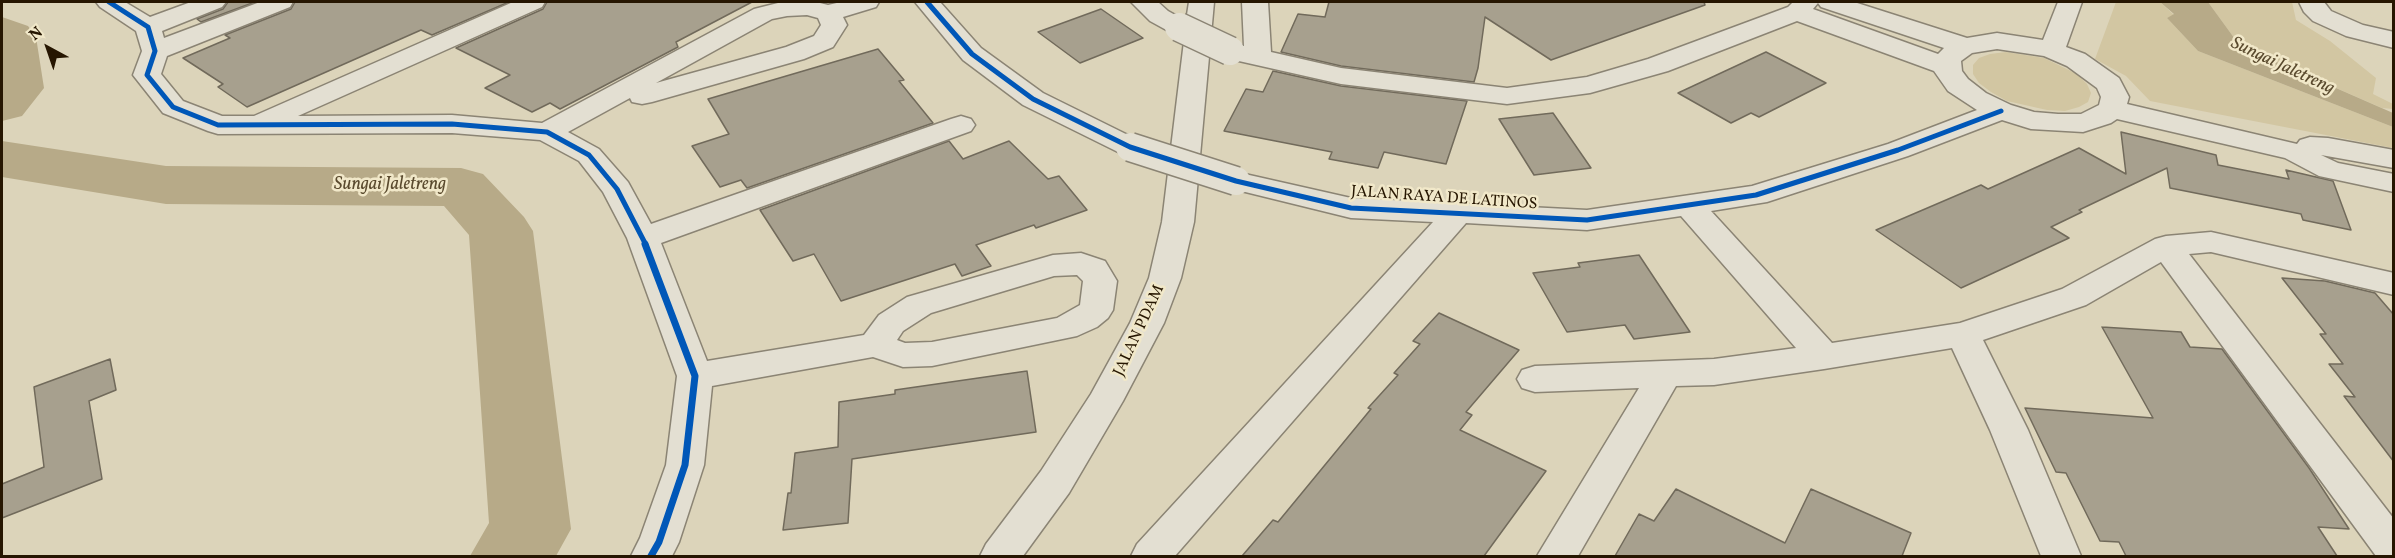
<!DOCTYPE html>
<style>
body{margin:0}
#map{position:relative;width:2395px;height:558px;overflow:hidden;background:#dcd4ba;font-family:Vollkorn,serif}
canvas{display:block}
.frame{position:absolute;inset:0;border:3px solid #261601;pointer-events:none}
.north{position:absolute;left:18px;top:18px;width:60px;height:60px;-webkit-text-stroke:4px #f1e8c9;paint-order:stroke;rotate:320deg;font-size:16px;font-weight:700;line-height:24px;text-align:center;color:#261601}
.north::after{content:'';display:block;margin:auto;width:21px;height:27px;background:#261601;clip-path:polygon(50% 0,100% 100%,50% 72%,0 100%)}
</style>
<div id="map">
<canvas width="2395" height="558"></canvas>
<div class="frame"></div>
<div class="north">N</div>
</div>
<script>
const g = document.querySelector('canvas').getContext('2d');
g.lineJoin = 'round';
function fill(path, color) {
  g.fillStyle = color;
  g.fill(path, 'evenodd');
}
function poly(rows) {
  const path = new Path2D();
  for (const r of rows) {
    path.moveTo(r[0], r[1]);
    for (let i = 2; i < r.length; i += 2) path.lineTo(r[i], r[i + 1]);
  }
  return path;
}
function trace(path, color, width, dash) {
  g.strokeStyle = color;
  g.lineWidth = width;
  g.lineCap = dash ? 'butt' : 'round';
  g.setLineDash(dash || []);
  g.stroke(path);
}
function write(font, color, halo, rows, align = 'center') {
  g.font = font + ' Vollkorn,serif';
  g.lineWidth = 5;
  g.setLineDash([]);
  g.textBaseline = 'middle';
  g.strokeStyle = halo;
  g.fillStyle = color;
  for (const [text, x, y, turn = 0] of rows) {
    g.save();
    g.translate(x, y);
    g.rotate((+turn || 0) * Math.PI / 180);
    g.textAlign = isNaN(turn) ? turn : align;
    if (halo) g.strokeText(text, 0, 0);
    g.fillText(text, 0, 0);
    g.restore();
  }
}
fill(poly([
 [2116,2,2160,2,2174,15,2167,18,2198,51,2393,127,2393,148,2150,101,2126,76,2095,59],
 [2208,2,2292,2,2296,20,2330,41,2376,78,2373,94,2393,104,2393,109,2382,108,2240,46],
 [2006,52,2044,58,2077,74,2087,84,2091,93,2088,102,2079,107,2065,111,2047,110,2007,101,1991,92,1979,83,1973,74,1973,65,1979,58,1990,54]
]), '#d2c6a2');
fill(poly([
 [2160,2,2208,2,2240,46,2393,113,2393,127,2198,51,2167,18,2174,14]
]), '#b7aa88');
fill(poly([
 [2,17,28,26,36,37,44,88,22,116,2,121,2,17],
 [2,141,166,166,461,168,483,174,524,217,533,231,571,529,556,556,470,556,489,523,469,235,444,206,166,204,2,177,2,141]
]), '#b7aa88');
const building = poly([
 [228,2,255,2,201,22,197,19,223,9,228,2],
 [295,2,509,2,432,35,421,30,247,107,218,87,223,84,183,58,230,38,225,35,291,9,295,2],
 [547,2,752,2,676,42,678,47,560,109,550,103,532,112,485,88,510,75,456,48,543,9,547,2],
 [1329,2,1704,2,1705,5,1551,60,1485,17,1478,68,1474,82,1341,66,1281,52,1298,14,1325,17,1329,2],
 [1101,9,1143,38,1080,63,1038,32,1101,9],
 [878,49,904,80,899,81,933,123,747,188,741,180,720,187,692,146,729,134,708,99,878,49],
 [1766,52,1826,83,1759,117,1751,113,1731,123,1678,93,1766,52],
 [1273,71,1341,86,1467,101,1446,164,1384,152,1378,168,1329,159,1332,152,1224,131,1246,89,1263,92,1273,71],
 [1553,113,1591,168,1534,175,1499,119,1553,113],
 [2121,132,2216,155,2218,165,2289,179,2286,170,2333,181,2351,230,2303,220,2301,214,2170,188,2167,168,2079,210,2082,212,2051,227,2069,238,1961,288,1876,230,1981,185,1988,189,2079,148,2126,174,2121,132],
 [949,141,963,159,1009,141,1048,179,1059,176,1087,210,1036,228,1034,225,976,245,991,266,962,276,955,264,841,301,814,254,793,261,760,210,949,141],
 [1639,255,1690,332,1634,339,1625,325,1567,332,1533,273,1580,267,1578,263,1639,255],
 [2282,278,2325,281,2375,293,2394,315,2394,462,2344,396,2355,397,2329,364,2343,364,2320,334,2326,334,2282,278],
 [1439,313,1519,350,1466,412,1472,415,1460,430,1546,471,1484,556,1242,556,1273,520,1278,522,1371,409,1368,408,1398,375,1394,373,1420,344,1413,341,1439,313],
 [2102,327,2181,332,2190,347,2222,349,2309,468,2349,529,2318,527,2337,556,2126,556,2119,542,2100,541,2066,473,2056,472,2025,408,2153,418,2102,327],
 [110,359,116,390,89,401,102,479,2,518,2,484,44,467,34,387,110,359],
 [1027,371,1036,432,852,459,848,523,783,530,788,493,791,493,795,453,838,447,839,402,895,394,895,390,1027,371],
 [1676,489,1785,543,1811,489,1911,533,1902,556,1615,556,1639,514,1654,521,1676,489]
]);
fill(building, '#a7a08e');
trace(building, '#716a5b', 1.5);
const minor = poly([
 [96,2,125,2,150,17,191,2,226,2,222,7,162,31,164,38,260,2,293,2,290,7,167,56,161,74,183,101,222,116,254,116,513,2,545,2,542,7,298,116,452,115,542,123,754,9,782,2,816,2,828,5,841,2,879,2,876,7,843,17,847,25,833,47,804,59,652,102,642,104,632,102,630,98,568,132,599,149,628,182,651,224,951,119,961,116,971,119,975,125,971,131,661,243,707,361,864,335,879,315,907,297,1053,255,1081,253,1105,261,1117,281,1113,310,1108,318,1097,327,1077,336,932,366,903,367,873,357,712,386,704,465,679,542,672,556,631,556,640,538,666,465,677,376,627,238,603,192,579,161,540,140,452,133,218,134,208,131,163,113,133,75,142,51,136,31,100,7,96,2],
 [807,15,818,18,821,25,814,36,786,47,656,83,772,19,787,16,807,15],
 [1077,275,1083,281,1080,305,1057,318,932,342,905,343,897,340,903,331,931,313,1054,276,1077,275],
 [915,2,940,2,981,48,1043,93,1140,141,1145,147,1140,153,1130,156,1120,153,1023,105,963,60,915,2],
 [1131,2,1158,2,1168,11,1186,21,1189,2,1214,2,1194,222,1181,278,1164,323,1123,401,1069,493,1023,556,980,556,986,544,1041,471,1091,394,1130,323,1149,278,1162,222,1185,33,1170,32,1150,21,1131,2],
 [1242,2,1268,2,1271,52,1341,68,1507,88,1587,77,1648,59,1788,7,1793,2,1854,2,1967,38,1997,33,2043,40,2058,2,2082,2,2066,47,2085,54,2119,78,2129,97,2127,104,2297,144,2300,140,2310,137,2328,138,2394,150,2394,168,2321,155,2338,163,2394,174,2394,192,2319,176,2285,158,2117,119,2111,123,2083,132,2031,129,2002,120,1908,156,1767,202,1711,211,1832,343,1960,323,2062,289,2155,239,2166,236,2211,232,2394,273,2394,295,2211,252,2189,254,2394,519,2394,556,2376,556,2161,262,2086,305,1983,340,2028,430,2081,556,2041,556,1990,430,1952,348,1824,369,1714,385,1676,386,1578,556,1537,556,1639,388,1535,392,1522,388,1517,379,1522,370,1535,366,1714,359,1796,348,1681,216,1587,230,1466,223,1175,556,1131,556,1137,544,1433,222,1351,218,1225,187,1221,181,1225,175,1236,172,1351,198,1587,210,1752,186,1888,144,1977,110,1948,91,1934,71,1797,21,1668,71,1590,93,1507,104,1341,84,1221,57,1217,51,1221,45,1230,43,1244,46,1242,2],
 [1818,3,1821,7,1944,48,1938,54,1813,9,1818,3],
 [1997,49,2044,56,2067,66,2097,88,2101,97,2099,105,2081,114,2058,114,2034,112,2011,105,1986,93,1968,79,1962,71,1961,61,1972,53,1997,49],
 [2299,2,2324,2,2331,11,2363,25,2394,32,2394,48,2346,36,2313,21,2304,12,2299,2]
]);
trace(minor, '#8b8474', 3);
fill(minor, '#e3dfd2');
const minorBridge = poly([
 [1179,27,1230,51],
 [1130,147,1236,181]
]);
trace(minorBridge, '#8b8474', 31, []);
trace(minorBridge, '#e3dfd2', 28);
trace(poly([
 [109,2,148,27,155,51,147,75,173,107,218,125,452,124,547,132,589,155,617,189,646,245],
 [927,2,972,54,1033,99,1130,147,1236,181,1351,208,1587,220,1756,195,1898,150,2001,111]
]), '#0057b8', 5);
trace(poly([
 [645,244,695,376,685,465,659,542,651,556]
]), '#0057b8', 7);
write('16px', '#261601', '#f1e8c9', [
 ["JALAN RAYA DE LATINOS",1444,199,4],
 ["JALAN PDAM",1140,331,-65]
]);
write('italic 18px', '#5a4a2e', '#f1e8c9', [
 ["Sungai Jaletreng",2282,67,25],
 ["Sungai Jaletreng",390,186]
]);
</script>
